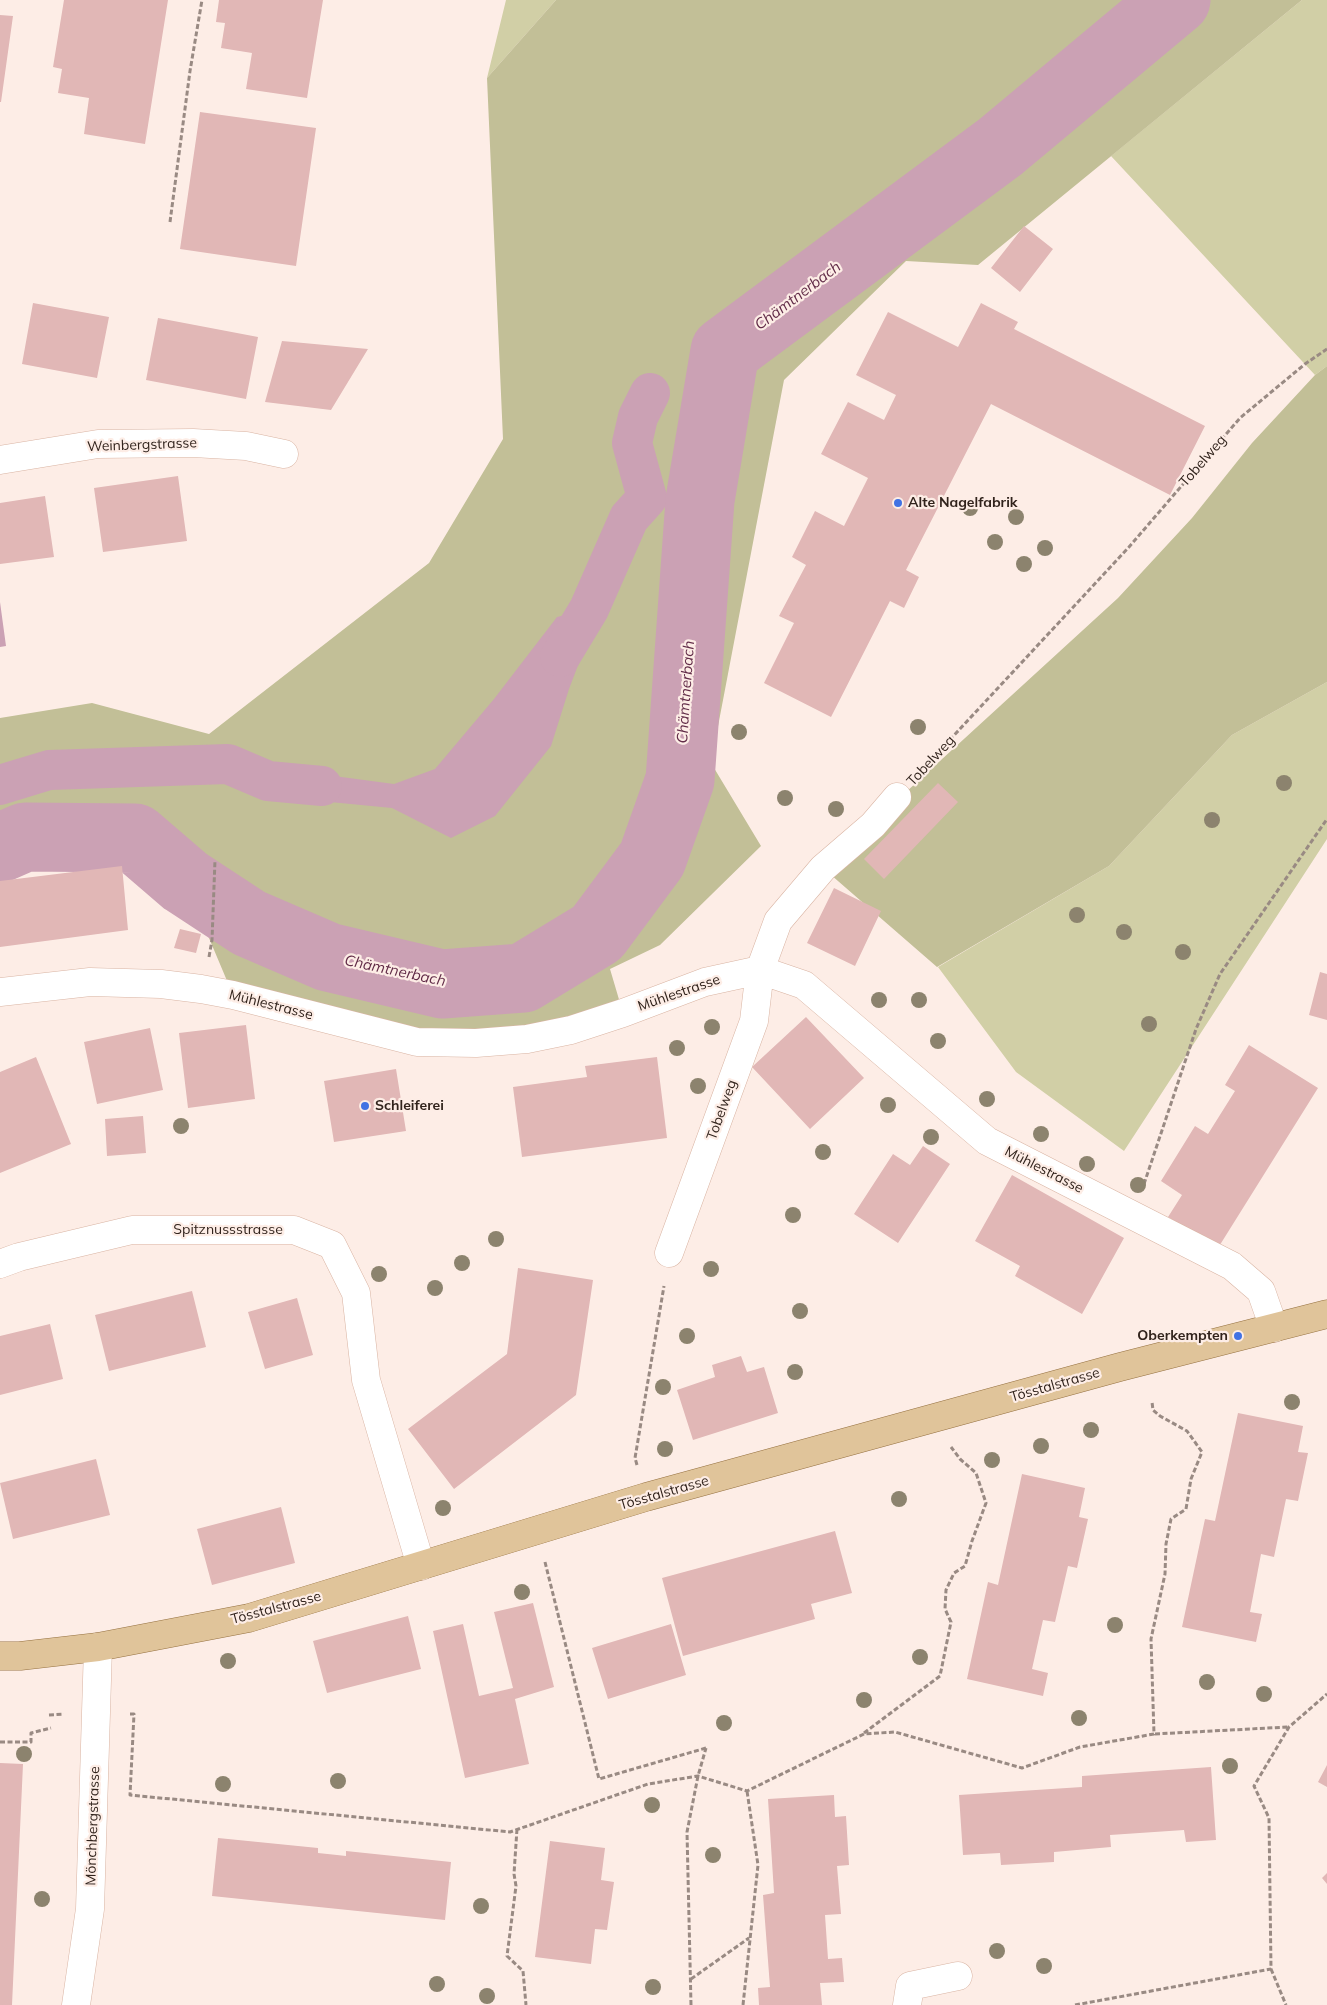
<!DOCTYPE html>
<meta charset="utf-8">
<style>
body{margin:0}
canvas{display:block;background:#fdede6}
</style>
<canvas width="1327" height="2005"></canvas>
<script>
const g = document.querySelector('canvas').getContext('2d');
g.lineJoin = 'round';
function fill(path, color) {
  g.fillStyle = color;
  g.fill(path, 'evenodd');
}
function poly(rows) {
  const path = new Path2D();
  for (const r of rows) {
    path.moveTo(r[0], r[1]);
    for (let i = 2; i < r.length; i += 2) path.lineTo(r[i], r[i + 1]);
  }
  return path;
}
function trace(path, color, width, dash) {
  g.strokeStyle = color;
  g.lineWidth = width;
  g.lineCap = dash ? 'butt' : 'round';
  g.setLineDash(dash || []);
  g.stroke(path);
}
function write(font, color, halo, rows, align = 'center') {
  g.font = font + ' Mulish,sans-serif';
  g.lineWidth = 4.5;
  g.setLineDash([]);
  g.textBaseline = 'middle';
  g.strokeStyle = halo;
  g.fillStyle = color;
  for (const [text, x, y, turn = 0] of rows) {
    g.save();
    g.translate(x, y);
    g.rotate((+turn || 0) * Math.PI / 180);
    g.textAlign = isNaN(turn) ? turn : align;
    if (halo) g.strokeText(text, 0, 0);
    g.fillText(text, 0, 0);
    g.restore();
  }
}
fill(poly([
 [506,0,556,0,487,78],
 [1302,0,1327,0,1327,366,1315,375,1111,156],
 [1327,682,1327,839,1124,1151,1016,1072,938,967,1109,866,1232,735]
]), '#d1cfa6');
fill(poly([
 [556,0,1302,0,978,265,906,261,784,380,711,763,761,846,660,945,610,969,623,1013,476,1043,233,995,185,881,135,838,25,837,0,848,0,718,92,703,209,734,429,563,503,439,487,78],
 [1327,366,1327,682,1232,735,1109,866,937,967,823,868,1118,598,1192,518,1252,443,1315,375]
]), '#c2bf97');
fill(poly([
 [0,602,6,646,0,647],
 [589,609,594,623,569,689,551,746,495,816,451,838,392,808,330,802,268,792,268,781,274,768,394,784,435,769,494,699,557,617]
]), '#cba1b4');
trace(poly([
 [560,657,589,609,629,518,647,498,632,443,638,417,650,393],
 [0,785,49,770,228,764,268,781,322,786]
]), '#cba1b4', 40);
trace(poly([
 [0,848,25,837,135,838,185,881,249,923,328,957,442,984,523,978,597,933,652,859,680,780,700,500,725,351,1000,147,1176,0]
]), '#cba1b4', 69);
fill(poly([
 [64,0,168,0,145,144,84,134,89,98,58,93,62,69,53,67],
 [219,0,323,0,307,98,246,89,252,53,221,48,225,23,216,22],
 [0,15,13,16,1,102,0,102],
 [200,112,316,128,296,266,180,249],
 [1024,226,1053,249,1020,292,991,268],
 [33,303,109,317,97,378,22,364],
 [981,303,1018,322,1014,329,1205,426,1170,495,991,404,906,570,919,577,904,608,890,601,831,717,764,683,794,623,779,616,806,565,792,557,815,511,844,526,868,478,821,454,848,402,884,420,896,395,856,375,888,312,958,347],
 [158,318,258,337,246,399,146,380],
 [282,341,368,349,331,410,265,402],
 [178,476,187,541,103,552,94,488],
 [45,496,54,557,0,564,0,503],
 [938,783,958,802,884,879,864,859],
 [122,866,128,930,0,947,0,881],
 [834,888,881,911,855,966,807,943],
 [180,929,201,934,196,953,174,948],
 [1320,972,1327,974,1327,1020,1309,1015],
 [806,1017,864,1078,810,1129,752,1067],
 [246,1025,255,1099,188,1108,179,1033],
 [150,1028,163,1090,97,1104,84,1042],
 [1249,1045,1318,1088,1218,1248,1168,1217,1182,1195,1161,1181,1195,1126,1208,1134,1235,1091,1225,1085],
 [36,1057,71,1144,0,1173,0,1072],
 [657,1057,667,1138,522,1157,513,1087,587,1077,585,1066],
 [396,1069,406,1131,334,1142,324,1081],
 [143,1116,146,1153,107,1156,105,1119],
 [923,1146,950,1164,898,1243,854,1214,893,1154,910,1165],
 [1012,1175,1124,1238,1082,1314,1015,1276,1020,1266,975,1241],
 [518,1268,593,1280,576,1395,454,1489,408,1429,507,1354],
 [192,1291,206,1347,109,1371,95,1315],
 [297,1298,313,1355,265,1369,248,1312],
 [50,1324,63,1379,0,1395,0,1336],
 [741,1356,747,1372,764,1367,778,1413,693,1440,677,1390,715,1377,712,1365],
 [1238,1413,1303,1426,1298,1452,1308,1453,1298,1501,1286,1499,1274,1557,1261,1554,1250,1612,1262,1614,1256,1642,1182,1627,1205,1519,1215,1521],
 [96,1459,110,1515,13,1539,0,1483],
 [1022,1474,1085,1488,1079,1517,1088,1519,1077,1568,1068,1566,1055,1622,1043,1620,1032,1669,1048,1673,1043,1696,967,1679,988,1582,998,1585],
 [281,1507,295,1563,212,1585,197,1529],
 [835,1531,852,1593,811,1604,815,1619,683,1656,662,1578],
 [533,1603,554,1687,515,1699,529,1764,465,1778,433,1631,463,1624,479,1696,513,1688,494,1612],
 [408,1616,421,1669,327,1693,313,1641],
 [671,1624,686,1675,608,1699,592,1648],
 [0,1763,23,1764,12,2005,0,2005],
 [1327,1765,1327,1787,1318,1782],
 [1211,1767,1216,1840,1186,1842,1184,1830,1110,1835,1111,1847,1054,1852,1054,1862,1001,1865,1000,1853,963,1855,959,1795,1082,1787,1082,1776],
 [834,1795,835,1817,846,1816,849,1865,837,1866,841,1914,825,1915,828,1959,842,1958,844,1982,820,1983,822,2005,759,2005,758,1988,770,1987,763,1895,774,1893,768,1799],
 [218,1838,318,1848,318,1853,337,1855,346,1856,346,1851,451,1862,445,1920,212,1896],
 [550,1841,605,1848,601,1880,614,1882,607,1930,595,1929,591,1964,535,1957],
 [1327,1873,1327,1884,1322,1878]
]), '#e1b7b6');
const minor = poly([
 [0,460,98,444,193,443,246,446,284,454],
 [0,992,90,982,161,984,201,989,233,995,417,1042,476,1043,527,1039,571,1030,623,1013,705,982,760,970,804,985,987,1141,1232,1266,1261,1291,1274,1328],
 [669,1253,754,1021,760,970,778,921,823,868,873,825,897,797],
 [0,1264,19,1257,132,1230,294,1230,332,1245,356,1293,366,1380,421,1566],
 [76,2005,90,1909,98,1647],
 [907,2005,910,1986,958,1976]
]);
const major = poly([
 [0,1656,20,1656,98,1647,249,1618,646,1497,1120,1367,1327,1314]
]);
trace(minor, '#d9b4a3', 29);
trace(major, '#967242', 29);
trace(poly([
 [170,222,190,71,202,0],
 [919,773,1129,547,1240,418,1305,364,1327,349],
 [209,957,212,940,215,860],
 [1144,1184,1196,1029,1220,974,1327,819],
 [637,1465,635,1458,664,1286],
 [545,1562,599,1779,706,1748],
 [130,1714,134,1714,130,1795,510,1832,648,1784,698,1776,747,1791,864,1734,895,1732,1022,1768,1080,1747,1154,1734,1151,1639,1165,1574,1166,1544,1171,1519,1186,1509,1191,1479,1202,1452,1187,1431,1160,1416,1153,1410,1152,1402],
 [49,1715,64,1714],
 [864,1733,940,1676,951,1622,945,1609,946,1590,954,1573,965,1566,972,1541,986,1503,976,1473,960,1459,951,1447],
 [1155,1734,1288,1727],
 [0,1742,31,1742,31,1733,51,1728],
 [517,1829,514,1874,516,1886,507,1956,523,1971,526,2005],
 [1271,1969,1286,2005],
 [691,1979,749,1938],
 [691,2005,687,1832,698,1776,706,1748],
 [743,2005,758,1865,747,1791],
 [1075,2005,1271,1969,1269,1818,1254,1786,1289,1727,1327,1694]
]), '#998a83', 3, [5, 2.5]);
trace(minor, '#fff', 28);
trace(major, '#e0c49a', 28);
g.fillStyle = '#8c836e';
for (const [x, y] of [
 [970,508],
 [1016,517],
 [995,542],
 [1045,548],
 [1024,564],
 [918,727],
 [739,732],
 [1284,783],
 [785,798],
 [836,809],
 [1212,820],
 [1077,915],
 [1124,932],
 [1183,952],
 [879,1000],
 [919,1000],
 [1149,1024],
 [712,1027],
 [938,1041],
 [677,1048],
 [698,1086],
 [987,1099],
 [888,1105],
 [181,1126],
 [1041,1134],
 [931,1137],
 [823,1152],
 [1087,1164],
 [1138,1185],
 [793,1215],
 [496,1239],
 [462,1263],
 [711,1269],
 [379,1274],
 [435,1288],
 [800,1311],
 [687,1336],
 [795,1372],
 [663,1387],
 [1292,1402],
 [1091,1430],
 [1041,1446],
 [665,1449],
 [992,1460],
 [899,1499],
 [443,1508],
 [522,1592],
 [1115,1625],
 [920,1657],
 [228,1661],
 [1207,1682],
 [1264,1694],
 [864,1700],
 [1079,1718],
 [724,1723],
 [24,1754],
 [1230,1766],
 [338,1781],
 [223,1784],
 [652,1805],
 [713,1855],
 [42,1899],
 [481,1906],
 [997,1951],
 [1044,1966],
 [437,1984],
 [653,1987],
 [487,1996]
]) {
  g.beginPath();
  g.arc(x, y, 8, 0, 2 * Math.PI);
  g.fill();
}
for (const [x, y, r, color] of [
 [898,503,5,"#4172e3"],
 [365,1106,5,"#4172e3"],
 [1238,1336,5,"#4172e3"]
]) {
  const dot = new Path2D();
  dot.arc(x, y, r, 0, 2 * Math.PI);
  g.fillStyle = color;
  g.fill(dot);
  trace(dot, '#fdede6', 2);
}
write('14px', '#31231c', '#fdede6', [
 ["Weinbergstrasse",142,445,-2],
 ["Tobelweg",1203,461,-49],
 ["Tobelweg",931,761,-47],
 ["Mühlestrasse",679,993,-19],
 ["Mühlestrasse",271,1005,14],
 ["Tobelweg",722,1110,-70],
 ["Mühlestrasse",1044,1170,27],
 ["Spitznussstrasse",228,1230],
 ["Tösstalstrasse",1055,1385,-16],
 ["Tösstalstrasse",664,1493,-16],
 ["Tösstalstrasse",276,1608,-15],
 ["Mönchbergstrasse",93,1826,-88]
]);
write('bold 14px', '#31231c', '#fdede6', [
 ["Alte Nagelfabrik",908,503],
 ["Schleiferei",375,1106],
 ["Oberkempten",1228,1336,"right"]
], 'left');
write('italic 15px', '#622c48', '#fdede6', [
 ["Chämtnerbach",798,296,-37],
 ["Chämtnerbach",686,692,-86],
 ["Chämtnerbach",395,971,12]
]);
</script>
